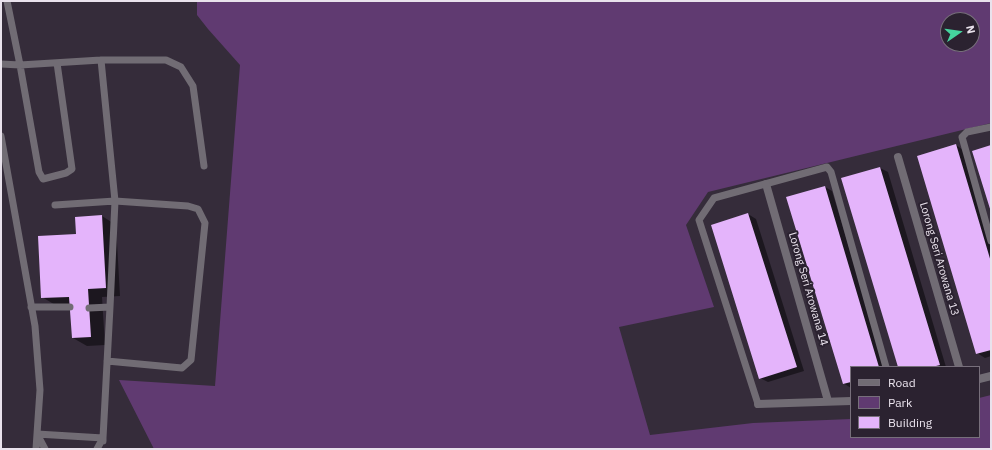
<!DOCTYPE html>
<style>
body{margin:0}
#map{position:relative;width:992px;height:450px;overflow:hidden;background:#352c3a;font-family:"IBM Plex Sans",sans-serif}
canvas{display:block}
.frame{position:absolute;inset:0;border:2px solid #e9e2ec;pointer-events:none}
.legend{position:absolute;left:850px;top:366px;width:130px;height:72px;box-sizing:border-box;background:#2b2230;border:1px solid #776f7b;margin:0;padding:5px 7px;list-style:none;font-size:12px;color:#e9e2ec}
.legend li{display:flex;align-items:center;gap:8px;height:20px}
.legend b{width:20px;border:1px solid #776f7b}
.north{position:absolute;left:940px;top:12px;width:40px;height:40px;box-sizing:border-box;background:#2b2230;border:1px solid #776f7b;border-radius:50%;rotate:77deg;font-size:11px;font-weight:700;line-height:16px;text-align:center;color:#e9e2ec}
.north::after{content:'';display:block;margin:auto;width:14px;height:18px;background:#45d49f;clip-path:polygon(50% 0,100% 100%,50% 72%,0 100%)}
</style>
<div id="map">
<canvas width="992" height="450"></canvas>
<div class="frame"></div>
<ul class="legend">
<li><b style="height:5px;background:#716c74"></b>Road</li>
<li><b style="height:11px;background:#603a71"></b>Park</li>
<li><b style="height:11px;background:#e4b4fb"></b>Building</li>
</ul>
<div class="north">N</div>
</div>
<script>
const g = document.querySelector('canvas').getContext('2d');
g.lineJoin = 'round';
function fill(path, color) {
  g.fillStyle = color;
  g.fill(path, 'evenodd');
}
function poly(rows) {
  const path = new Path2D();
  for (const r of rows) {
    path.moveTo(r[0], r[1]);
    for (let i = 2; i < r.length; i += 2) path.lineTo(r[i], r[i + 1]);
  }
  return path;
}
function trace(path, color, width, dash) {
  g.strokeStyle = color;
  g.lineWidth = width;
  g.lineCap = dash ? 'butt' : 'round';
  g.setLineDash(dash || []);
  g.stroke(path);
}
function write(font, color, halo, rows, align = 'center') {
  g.font = font + ' "IBM Plex Sans",sans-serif';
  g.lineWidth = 4;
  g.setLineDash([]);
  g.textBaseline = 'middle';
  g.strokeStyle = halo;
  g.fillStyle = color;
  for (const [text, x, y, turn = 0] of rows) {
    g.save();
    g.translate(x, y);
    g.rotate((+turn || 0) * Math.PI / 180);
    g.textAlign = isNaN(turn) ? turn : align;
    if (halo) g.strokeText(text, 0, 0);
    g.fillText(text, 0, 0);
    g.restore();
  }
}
fill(poly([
 [197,1,991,1,991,123,708,192,686,225,714,307,619,327,650,435,753,423,851,419,851,437,979,437,979,398,991,395,991,449,154,449,119,380,215,386,240,65,208,29,197,15],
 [948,20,972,20,972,44,948,44]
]), '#603a71');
fill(poly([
 [956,145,963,150,991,242,991,356,985,358,977,353],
 [880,168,888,172,946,367,899,367],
 [825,187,832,191,885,367,851,367,851,388,843,383],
 [748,214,756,219,804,371,768,382,760,378],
 [102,216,116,225,120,296,102,297,105,345,87,346,73,338,71,305,57,306,42,297,77,235]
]), '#0007');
fill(poly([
 [956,144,991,262,991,350,976,354,917,156],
 [991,145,991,212,972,151],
 [880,167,940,365,932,367,898,367,841,178],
 [825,186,879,367,851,367,851,382,843,384,786,197],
 [748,213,797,367,759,379,711,225],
 [102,215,106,288,88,289,91,337,72,338,69,297,41,298,38,236,76,234,75,217]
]), '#e4b4fb');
trace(poly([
 [7,1,20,65,39,172,43,179,66,173,72,169,57,63],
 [1,64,20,65,101,60],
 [991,127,967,132,962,137,991,241],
 [1,136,35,326,40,390,37,434,45,449],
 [55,205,115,201,188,206,198,209,205,223,191,360,182,368,107,361],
 [31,307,70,307],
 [110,307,115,201,101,60,166,60,181,67,193,86,204,166],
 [89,308,110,307,103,438,97,449],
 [758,404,699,220,714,198,827,167,831,172,886,367],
 [36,449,37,434,103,438,103,441]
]), '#716c74', 7);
trace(poly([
 [898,157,959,367],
 [766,184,828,401],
 [979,379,991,376],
 [758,404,851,401]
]), '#716c74', 8);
write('11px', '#e9e2ec', '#2b2230', [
 ["Lorong Seri Arowana 13",939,259,74],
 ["Lorong Seri Arowana 14",808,289,74]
]);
</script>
